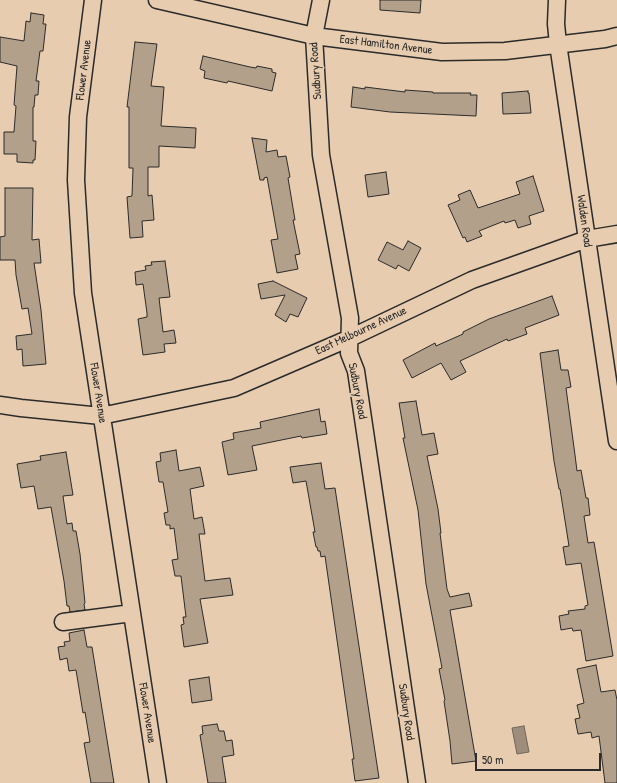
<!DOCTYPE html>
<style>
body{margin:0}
#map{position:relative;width:617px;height:783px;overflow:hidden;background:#e8ccaf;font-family:"Patrick Hand",sans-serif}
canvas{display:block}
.scale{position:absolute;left:475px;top:753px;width:126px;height:18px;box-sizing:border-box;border:2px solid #2b2b2b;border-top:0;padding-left:5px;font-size:12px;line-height:14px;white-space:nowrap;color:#2b2b2b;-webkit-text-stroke:3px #e8ccaf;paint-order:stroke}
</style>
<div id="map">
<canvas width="617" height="783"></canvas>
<div class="scale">50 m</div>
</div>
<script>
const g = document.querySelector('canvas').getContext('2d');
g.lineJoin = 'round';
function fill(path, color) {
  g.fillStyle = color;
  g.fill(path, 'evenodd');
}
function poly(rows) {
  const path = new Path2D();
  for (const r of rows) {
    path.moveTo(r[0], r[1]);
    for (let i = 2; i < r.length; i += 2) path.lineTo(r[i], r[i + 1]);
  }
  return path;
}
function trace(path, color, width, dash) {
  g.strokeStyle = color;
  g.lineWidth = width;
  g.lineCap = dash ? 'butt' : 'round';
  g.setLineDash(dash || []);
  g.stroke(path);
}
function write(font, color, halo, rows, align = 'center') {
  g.font = font + ' "Patrick Hand",sans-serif';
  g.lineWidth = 3.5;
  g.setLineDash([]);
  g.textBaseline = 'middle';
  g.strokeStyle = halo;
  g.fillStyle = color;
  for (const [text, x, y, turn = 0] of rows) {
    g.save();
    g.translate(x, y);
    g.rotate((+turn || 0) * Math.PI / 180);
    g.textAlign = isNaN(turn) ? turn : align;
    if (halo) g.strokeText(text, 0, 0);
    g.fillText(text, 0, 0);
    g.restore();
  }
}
const water = poly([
 [524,726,529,752,517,754,512,728,524,726]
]);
fill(water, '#9d8d7a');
trace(water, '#6f665a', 1);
const building = poly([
 [380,0,421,0,420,13,380,10,380,0],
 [31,13,44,15,43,24,46,24,43,51,40,51,36,81,39,81,38,95,35,95,34,107,33,107,33,141,36,141,35,160,33,160,33,163,17,162,17,154,4,154,4,132,14,132,16,106,14,105,17,66,0,62,0,37,24,41,26,21,30,22,31,13],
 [135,42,157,44,151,86,164,87,161,126,196,128,195,148,159,146,159,167,148,167,148,196,152,195,154,220,142,221,143,237,130,238,127,197,132,196,133,168,129,168,129,107,127,107,135,42],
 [203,56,250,67,256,68,257,66,272,69,272,72,276,73,272,91,228,81,227,83,204,78,205,71,200,69,203,56],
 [353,87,365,89,365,87,405,92,405,90,433,92,433,93,471,93,470,95,477,95,476,116,390,112,351,107,353,87],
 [528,91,528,93,529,93,531,113,503,114,502,93,528,91],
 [252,138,267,140,266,152,277,150,278,157,286,156,290,177,288,178,295,220,293,220,300,254,295,255,298,269,277,273,271,240,278,239,267,177,264,178,264,180,260,180,252,138],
 [386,172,389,194,368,197,365,175,386,172],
 [533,176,544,211,529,216,531,224,518,228,515,220,505,223,504,221,479,231,482,236,467,242,465,237,463,238,448,205,460,200,458,195,470,190,478,208,520,194,516,182,533,176],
 [5,188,33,188,32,240,39,239,41,263,34,263,41,310,46,364,23,366,22,349,17,350,16,336,32,334,28,308,22,309,16,275,15,260,0,260,0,237,5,236,5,188],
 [408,241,421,248,409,271,398,265,396,269,378,260,387,242,403,250,408,241],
 [165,261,170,297,159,298,163,332,174,330,176,343,164,344,165,352,143,355,138,319,147,317,147,313,143,284,136,285,135,272,146,270,145,266,152,265,151,262,165,261],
 [273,281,307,298,298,317,290,314,286,322,275,315,285,295,261,299,258,284,273,281],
 [552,296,559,315,525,328,527,334,508,341,507,339,460,361,466,372,451,380,441,363,412,378,403,360,435,343,436,346,463,334,463,332,489,319,552,296],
 [558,350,561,370,568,370,571,387,566,388,575,455,577,471,581,470,586,498,588,498,590,515,584,516,588,543,594,542,613,656,586,661,581,630,573,631,572,628,561,630,559,616,569,614,568,611,585,609,585,606,588,605,581,563,566,565,563,547,569,546,560,489,559,489,554,461,540,353,558,350],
 [416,401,422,435,434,433,438,454,427,456,438,509,441,533,440,533,447,589,450,597,469,593,472,606,450,610,476,761,452,764,450,741,444,701,445,700,439,669,442,668,426,584,418,510,403,438,405,438,399,403,416,401],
 [319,409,321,422,325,421,327,434,302,438,301,436,252,446,257,470,228,475,222,442,234,439,233,433,261,428,260,422,319,409],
 [176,450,179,471,200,467,204,486,190,489,194,519,202,517,205,534,199,534,205,581,230,578,233,595,200,599,208,643,184,647,181,625,184,624,183,617,186,617,181,576,175,576,172,560,178,559,174,528,170,529,170,525,166,525,164,513,168,512,163,482,159,482,156,462,161,461,160,453,176,450],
 [66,452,73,495,63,496,67,524,72,523,73,531,76,531,80,554,85,603,84,604,85,610,70,612,69,606,67,606,64,581,51,507,38,509,34,486,21,488,17,464,41,460,40,456,66,452],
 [321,463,325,489,335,488,379,778,355,781,352,759,354,759,325,556,321,557,320,551,318,551,317,547,316,547,313,532,315,532,306,481,293,483,290,467,321,463],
 [84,630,87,647,92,647,114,783,91,783,84,743,90,742,85,712,83,713,76,670,69,671,67,658,60,660,58,647,65,646,64,642,70,641,69,633,84,630],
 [596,665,601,692,615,690,617,700,617,783,605,783,599,736,592,738,591,732,578,734,575,719,580,718,577,705,584,703,577,669,596,665],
 [209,677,212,700,192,703,189,680,209,677],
 [217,724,219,731,224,731,226,741,232,740,234,755,222,757,226,783,208,783,200,735,203,734,202,726,217,724]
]);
fill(building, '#b3a08b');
trace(building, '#2b2b2b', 1);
const minor = poly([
 [93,0,78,117,76,180,83,293,158,783],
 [157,0,314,36,442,52,505,51,605,39,617,36],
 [321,0,314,36,321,155,350,318,349,353,356,371,417,783],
 [557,0,556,24,558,44,617,441],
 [0,405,21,408,101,416,234,388,350,338,472,280,587,239,617,234],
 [63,622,132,613]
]);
trace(minor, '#2b2b2b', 19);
trace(minor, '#e8ccaf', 16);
write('12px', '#2b2b2b', '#e8ccaf', [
 ["East Hamilton Avenue",386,45,7],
 ["Flower Avenue",84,70,-83],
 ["Sudbury Road",316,71,-94],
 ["Walden Road",584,221,82],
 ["East Melbourne Avenue",361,331,-25],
 ["Sudbury Road",357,391,79],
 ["Flower Avenue",98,393,81],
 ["Sudbury Road",406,712,82],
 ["Flower Avenue",147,713,81]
]);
</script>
